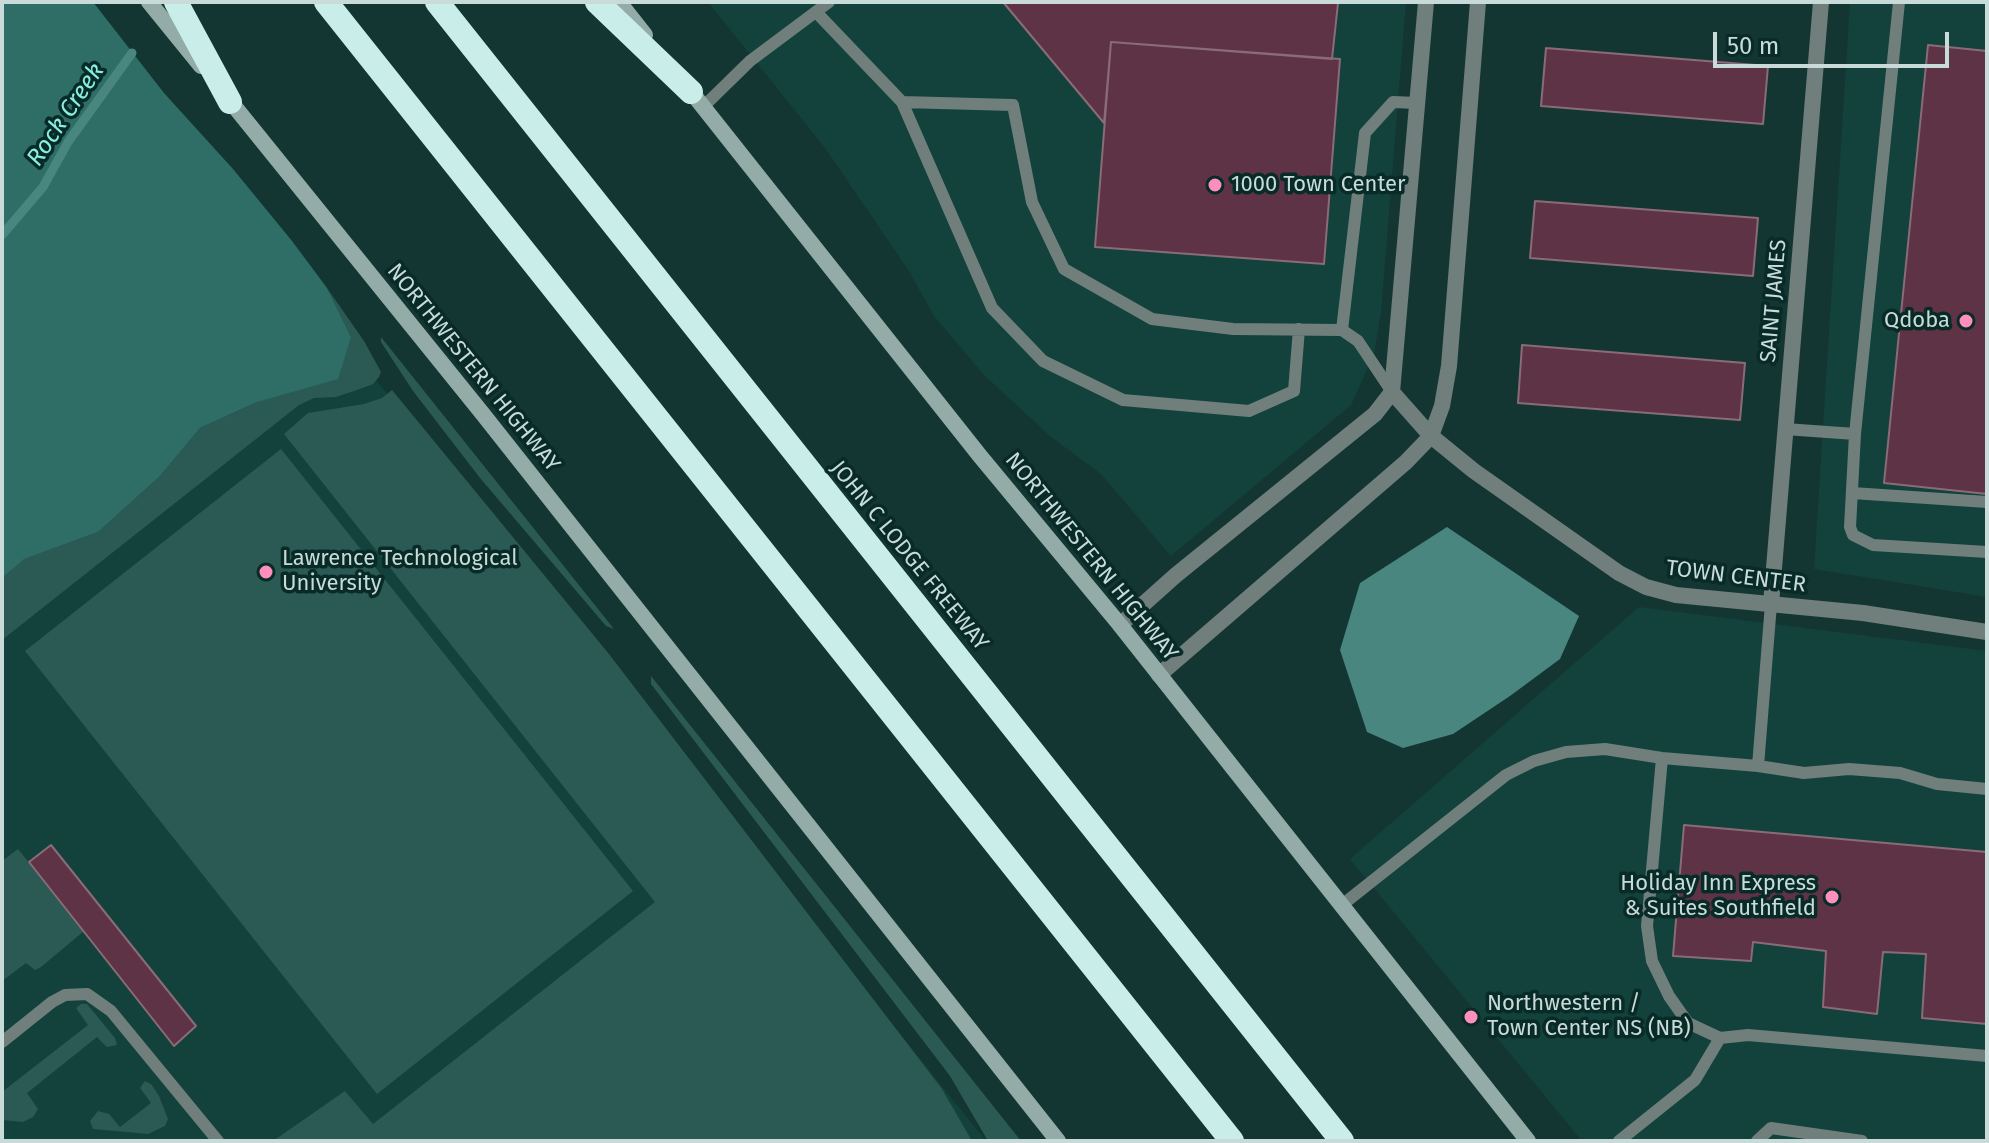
<!DOCTYPE html>
<style>
body{margin:0}
#map{position:relative;width:1989px;height:1143px;overflow:hidden;background:#143632;font-family:"Fira Sans",sans-serif}
canvas{display:block}
.frame{position:absolute;inset:0;border:4px solid #c8dbd8;pointer-events:none}
.scale{position:absolute;left:1713px;top:32px;width:236px;height:36px;box-sizing:border-box;border:4px solid #c8dbd8;border-top:0;padding-left:10px;font-size:24px;line-height:28px;white-space:nowrap;color:#c8dbd8;-webkit-text-stroke:6px #082b28;paint-order:stroke}
</style>
<div id="map">
<canvas width="1989" height="1143"></canvas>
<div class="frame"></div>
<div class="scale">50 m</div>
</div>
<script>
const g = document.querySelector('canvas').getContext('2d');
g.lineJoin = 'round';
function fill(path, color) {
  g.fillStyle = color;
  g.fill(path, 'evenodd');
}
function poly(rows) {
  const path = new Path2D();
  for (const r of rows) {
    path.moveTo(r[0], r[1]);
    for (let i = 2; i < r.length; i += 2) path.lineTo(r[i], r[i + 1]);
  }
  return path;
}
function trace(path, color, width, dash) {
  g.strokeStyle = color;
  g.lineWidth = width;
  g.lineCap = dash ? 'butt' : 'round';
  g.setLineDash(dash || []);
  g.stroke(path);
}
function write(font, color, halo, rows, align = 'center') {
  g.font = font + ' "Fira Sans",sans-serif';
  g.lineWidth = 7;
  g.setLineDash([]);
  g.textBaseline = 'middle';
  g.strokeStyle = halo;
  g.fillStyle = color;
  for (const [text, x, y, turn = 0] of rows) {
    g.save();
    g.translate(x, y);
    g.rotate((+turn || 0) * Math.PI / 180);
    g.textAlign = isNaN(turn) ? turn : align;
    if (halo) g.strokeText(text, 0, 0);
    g.fillText(text, 0, 0);
    g.restore();
  }
}
fill(poly([
 [2,2,73,2,986,1141,2,1141],
 [708,2,1406,2,1381,312,1374,354,1351,405,1171,556,1101,474,1050,436,985,376,934,316,909,271,825,148],
 [1850,2,1987,2,1987,597,1814,569],
 [1639,607,1987,651,1987,1141,1582,1141,1350,859]
]), '#13413c');
fill(poly([
 [327,288,364,341,381,372,379,377,373,384,357,390,336,397,314,398,299,405,2,640,2,578,23,559,98,532,160,476,200,428,257,402,351,337],
 [381,337,614,629,606,626,480,478,413,391,381,342],
 [392,390,609,654,942,1089,972,1141,273,1141,345,1091,373,1124,655,902,284,434,308,413,364,404,382,398],
 [281,449,633,891,377,1094,25,651],
 [651,676,1021,1141,988,1141,950,1076,651,684],
 [18,849,84,931,41,967,35,970,26,963,2,981,2,861],
 [87,1004,115,1038,117,1045,107,1047,97,1037,27,1093,38,1109,33,1117,23,1122,2,1120,2,1092,88,1025,76,1008,81,1004],
 [145,1081,151,1084,159,1096,168,1119,165,1126,148,1134,93,1129,90,1121,98,1111,109,1114,120,1127,151,1103,140,1088]
]), '#2b5953');
fill(poly([
 [2,2,93,2,164,93,233,169,292,241,327,288,351,337,338,379,257,402,200,428,160,476,98,532,24,559,2,578]
]), '#2f6e67');
fill(poly([
 [1447,527,1579,616,1560,659,1510,696,1453,734,1403,748,1367,732,1340,650,1360,583]
]), '#48867f');
trace(poly([
 [2,235,43,187,68,142,132,53]
]), '#48867f', 9);
const building = poly([
 [1003,2,1328,2,1338,3,1332,59,1111,42,1104,123,1003,2],
 [1111,42,1340,59,1324,264,1095,247,1111,42],
 [1928,45,1987,51,1987,494,1884,483,1928,45],
 [1546,48,1768,66,1763,124,1541,106,1546,48],
 [1535,201,1758,218,1753,276,1530,258,1535,201],
 [1522,345,1745,363,1740,420,1518,403,1522,345],
 [1684,825,1987,852,1987,1024,1922,1018,1926,954,1883,952,1877,1014,1823,1007,1826,951,1753,942,1751,961,1673,956,1684,825],
 [51,845,196,1026,174,1046,29,862,51,845]
]);
fill(building, '#5e3345');
trace(building, '#896c77', 2);
trace(poly([
 [816,12,902,102,1013,105,1032,202,1064,269,1152,319,1233,329,1342,330,1358,341,1392,392],
 [902,102,992,308,1043,361,1123,400,1249,411,1294,391,1299,329],
 [703,107,750,61,829,2],
 [1342,330,1365,133,1393,102,1417,103],
 [1785,429,1855,434,1899,2],
 [1855,434,1850,527,1853,535,1873,545,1987,552],
 [1852,493,1987,502],
 [1662,758,1647,926,1652,961,1669,996,1688,1023,1720,1038],
 [1758,766,1804,773,1849,769,1900,773,1937,784,1987,789],
 [1342,905,1506,775,1534,761,1566,752,1605,749,1662,758,1758,766,1771,604],
 [2,1042,52,1002,65,995,87,994,111,1011,218,1141],
 [1619,1141,1695,1080,1720,1038,1748,1035,1987,1056],
 [1757,1141,1771,1128,1862,1141]
]), '#707f7c', 12);
trace(poly([
 [1392,392,1431,436,1474,471,1619,573,1646,587,1676,595,1863,613,1987,632],
 [1771,604,1821,2],
 [1120,625,1176,575,1375,414,1392,392,1426,2],
 [1159,675,1406,462,1431,436,1442,406,1449,366,1478,2]
]), '#707f7c', 16);
trace(poly([
 [149,2,201,66],
 [619,2,645,35],
 [685,84,980,456,1120,625,1528,1141],
 [226,96,482,413,1058,1141]
]), '#94aca8', 16);
trace(poly([
 [176,2,230,102],
 [326,2,1232,1141],
 [437,2,1342,1141],
 [597,2,691,92]
]), '#c9eee9', 24);
for (const [x, y, r, color] of [
 [1215,185,8,"#fe8ebc"],
 [1966,321,8,"#fe8ebc"],
 [266,572,8,"#fe8ebc"],
 [1832,897,8,"#fe8ebc"],
 [1471,1017,8,"#fe8ebc"]
]) {
  const dot = new Path2D();
  dot.arc(x, y, r, 0, 2 * Math.PI);
  g.fillStyle = color;
  g.fill(dot);
  trace(dot, '#082b28', 3);
}
write('22px', '#c8dbd8', '#082b28', [
 ["1000 Town Center",1231,185],
 ["Qdoba",1950,321,"right"],
 ["Lawrence Technological",282,559],
 ["University",282,584],
 ["Holiday Inn Express",1816,884,"right"],
 ["& Suites Southfield",1816,909,"right"],
 ["Northwestern /",1487,1004],
 ["Town Center NS (NB)",1487,1029]
], 'left');
write('22px', '#c8dbd8', '#082b28', [
 ["SAINT JAMES",1774,301,-85],
 ["NORTHWESTERN HIGHWAY",473,368,51],
 ["JOHN C LODGE FREEWAY",909,556,51],
 ["NORTHWESTERN HIGHWAY",1091,557,51],
 ["TOWN CENTER",1736,577,7]
]);
write('italic 24px', '#8aeee2', '#082b28', [
 ["Rock Creek",66,115,-56]
]);
</script>
